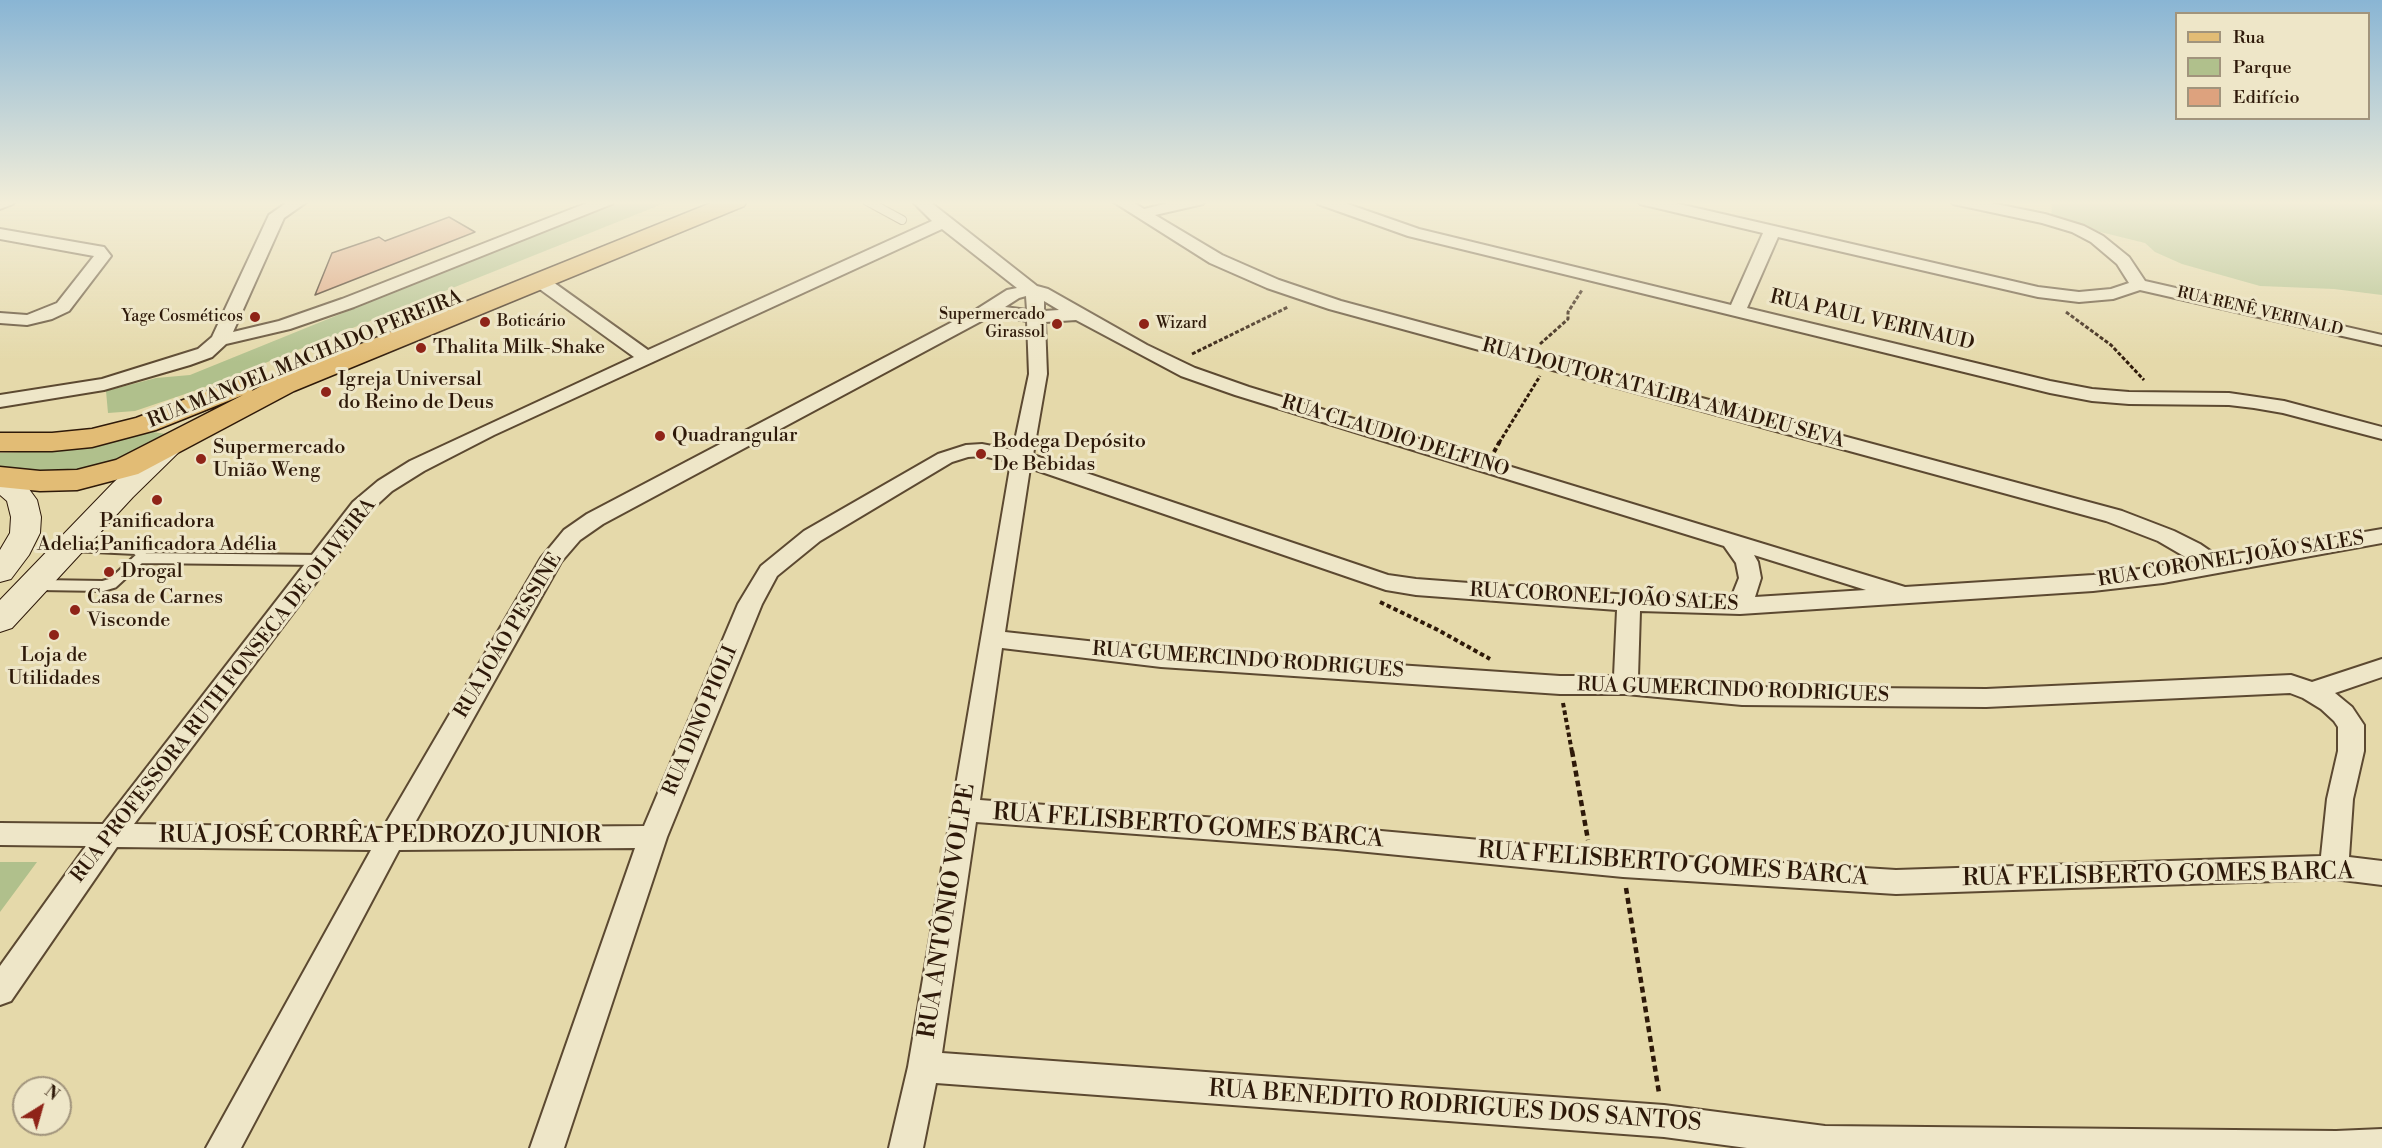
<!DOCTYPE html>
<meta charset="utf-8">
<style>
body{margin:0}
#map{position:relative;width:2382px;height:1148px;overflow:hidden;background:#e5d9aa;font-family:"Libre Bodoni",serif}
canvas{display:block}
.legend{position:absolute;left:2175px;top:12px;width:195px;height:108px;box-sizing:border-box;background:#eee6c8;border:2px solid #a1947c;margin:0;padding:8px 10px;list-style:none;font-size:18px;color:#2e1909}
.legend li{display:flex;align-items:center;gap:12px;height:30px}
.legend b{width:30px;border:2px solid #a1947c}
.north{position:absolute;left:12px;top:1076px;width:60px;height:60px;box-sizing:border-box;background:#eee6c8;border:2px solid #a1947c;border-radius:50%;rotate:37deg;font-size:16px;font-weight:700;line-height:24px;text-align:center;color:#2e1909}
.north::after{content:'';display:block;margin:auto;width:21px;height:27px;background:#8f2418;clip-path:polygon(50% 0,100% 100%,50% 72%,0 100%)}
</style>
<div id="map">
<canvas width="2382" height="1148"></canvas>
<ul class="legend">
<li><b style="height:8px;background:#e2bc75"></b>Rua</li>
<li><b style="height:16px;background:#b0c08c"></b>Parque</li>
<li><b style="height:16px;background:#dda27e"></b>Edifício</li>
</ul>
<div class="north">N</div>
</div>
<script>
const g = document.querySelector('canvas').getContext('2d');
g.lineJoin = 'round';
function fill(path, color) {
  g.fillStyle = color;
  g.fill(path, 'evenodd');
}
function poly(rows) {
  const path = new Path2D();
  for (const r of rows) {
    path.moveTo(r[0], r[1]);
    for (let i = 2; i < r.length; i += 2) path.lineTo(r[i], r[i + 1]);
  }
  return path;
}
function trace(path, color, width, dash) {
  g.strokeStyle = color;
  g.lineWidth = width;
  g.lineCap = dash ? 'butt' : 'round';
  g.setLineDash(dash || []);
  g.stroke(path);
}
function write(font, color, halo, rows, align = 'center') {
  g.font = font + ' "Libre Bodoni",serif';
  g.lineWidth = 6;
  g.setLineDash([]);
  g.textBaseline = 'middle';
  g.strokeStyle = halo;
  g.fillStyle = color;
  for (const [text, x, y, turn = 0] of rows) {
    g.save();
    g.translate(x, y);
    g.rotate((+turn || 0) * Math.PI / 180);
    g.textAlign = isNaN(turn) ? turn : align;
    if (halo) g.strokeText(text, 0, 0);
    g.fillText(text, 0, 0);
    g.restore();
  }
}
fill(poly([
 [619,201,670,201,200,389,135,411,108,413,106,391,156,378,190,375],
 [2052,201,2382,201,2382,295,2334,289,2260,286,2182,264,2155,252,2145,243,2088,229,2051,216],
 [153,432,166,434,165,442,149,452,56,476,0,472,0,453,85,449],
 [0,862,37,862,0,912]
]), '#b0c08c');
const building = poly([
 [449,217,475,232,315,295,332,253,379,237,385,241,449,217]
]);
fill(building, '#dda27e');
trace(building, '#2e1909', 1.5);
const laneFar1 = poly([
 [867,201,902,220]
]);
const lane = poly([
 [140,558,321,560],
 [40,585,103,586,113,583,140,558,141,553,136,549,73,546]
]);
const street = poly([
 [0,201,15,201,13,204,0,209,0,201],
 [289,201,308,201,284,218,233,332,279,321,342,299,592,201,614,201,612,204,354,307,290,329,226,344,212,357,190,365,104,390,0,407,0,395,102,379,198,349,212,337,269,215,289,201],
 [912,201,929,201,1037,286,1048,289,1147,345,1195,368,1249,387,1905,587,2093,575,2194,562,2158,541,2106,521,1329,309,1267,288,1210,263,1112,201,1131,201,1144,209,1177,201,1205,201,1203,204,1155,215,1222,255,1279,280,1341,301,2122,511,2174,531,2200,544,2219,557,2382,529,2382,543,2163,583,2093,591,1740,614,1640,611,1638,677,1742,687,1986,689,2291,675,2312,682,2382,659,2382,677,2335,693,2352,707,2364,725,2364,751,2353,799,2349,857,2382,861,2382,885,2334,879,1896,894,1623,877,1337,849,976,822,942,1053,1664,1105,1825,1126,2336,1131,2382,1129,2382,1148,1747,1148,1664,1137,936,1083,923,1148,889,1148,908,1067,1011,462,982,456,968,457,952,462,820,541,777,576,762,604,667,837,564,1148,530,1148,635,848,399,850,241,1148,206,1148,371,850,117,847,11,1001,0,1005,0,966,86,846,0,845,0,823,103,824,353,502,378,481,410,461,634,357,534,285,531,281,534,277,546,277,648,350,932,221,912,201],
 [942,229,1017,288,1007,290,977,309,587,514,564,530,541,558,383,828,134,824,369,512,392,491,424,471,494,435,942,229],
 [1026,296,1027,310,1005,307,1019,298,1026,296],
 [1044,301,1059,310,1044,311,1044,301],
 [1007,317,1027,321,1029,374,1013,450,982,444,966,445,938,454,804,531,761,566,738,604,644,826,412,828,561,562,580,540,603,524,987,318,1007,317],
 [1076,320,1181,376,1235,395,1724,546,1736,563,1739,578,1731,598,1629,595,1416,579,1388,575,1033,455,1047,374,1045,322,1076,320],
 [1030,468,1386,590,1416,595,1617,610,1614,676,1560,676,1161,649,1005,632,1030,468],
 [1754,555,1866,590,1755,597,1761,578,1758,562,1754,555],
 [1002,648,1161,667,1560,694,1626,694,1742,705,1986,707,2290,693,2303,698,2321,709,2334,721,2338,727,2338,751,2327,799,2321,856,1896,870,1623,853,1337,827,980,800,1002,648],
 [1316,201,1339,201,1419,229,1731,305,1763,233,1640,204,1638,201,1666,201,2038,287,2079,292,2111,289,2129,283,2117,264,2091,242,2072,232,2042,223,1953,204,1951,201,1981,201,2045,214,2084,226,2103,236,2129,257,2145,281,2382,335,2382,345,2140,290,2113,299,2079,302,2038,297,1778,237,1747,308,2050,381,2092,389,2129,392,2229,393,2284,401,2382,427,2382,439,2283,413,2254,408,2229,405,2129,404,2092,401,2050,393,1408,236,1318,204,1316,201],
 [0,229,98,246,104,247,111,256,69,311,52,319,27,325,0,323,0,313,27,315,57,303,94,256,0,239,0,229]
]);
const secondary = poly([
 [168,438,178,441,182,447,178,453,133,497,12,628,0,632,0,600,113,483,158,441,168,438],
 [0,474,26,485,37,500,41,517,40,533,29,555,11,579,0,582,0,550,10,533,11,517,7,501,0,495,0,474]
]);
const primary = poly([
 [716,201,747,201,744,206,294,391,138,474,77,490,40,491,0,487,0,467,40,471,77,470,116,460,243,395,156,430,92,447,52,451,0,451,0,433,52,433,92,429,136,418,241,378,251,380,255,386,252,391,274,379,716,201]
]);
trace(laneFar1, '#5c4931', 10);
trace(lane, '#5c4931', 14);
trace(street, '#5c4931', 4);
trace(secondary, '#2e1909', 2);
trace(primary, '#2e1909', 3);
trace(poly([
 [2066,312,2111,345,2144,380],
 [1540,344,1568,319,1568,312,1582,290],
 [1192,354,1288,307],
 [1499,443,1540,376]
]), '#2e1909', 3, [4, 2]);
trace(poly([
 [1494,452,1500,441],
 [1380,602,1438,630,1490,659],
 [1563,703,1572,752]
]), '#2e1909', 4, [4.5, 3]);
trace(poly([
 [1572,751,1588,840],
 [1626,888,1659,1093]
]), '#2e1909', 4.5, [6, 4]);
trace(laneFar1, '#eee6c8', 8);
trace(lane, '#eee6c8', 10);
fill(street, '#eee6c8');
fill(secondary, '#eee6c8');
fill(primary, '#e2bc75');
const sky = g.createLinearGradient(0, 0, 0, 362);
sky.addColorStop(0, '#89b5d4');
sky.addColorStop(0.56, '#f3eed9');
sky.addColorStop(1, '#f3eed900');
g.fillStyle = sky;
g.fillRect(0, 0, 2382, 362);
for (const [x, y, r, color] of [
 [255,317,6,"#8f2418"],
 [485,322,6,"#8f2418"],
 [1057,324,6,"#8f2418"],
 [1144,324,6,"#8f2418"],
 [421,348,6,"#8f2418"],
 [326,392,6,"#8f2418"],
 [660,436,6,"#8f2418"],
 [981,454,6,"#8f2418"],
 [201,459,6,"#8f2418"],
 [157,500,6,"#8f2418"],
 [109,572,6,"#8f2418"],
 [75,610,6,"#8f2418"],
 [54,635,6,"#8f2418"]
]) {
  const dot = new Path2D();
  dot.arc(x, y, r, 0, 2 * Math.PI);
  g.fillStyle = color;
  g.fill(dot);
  trace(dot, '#eee6c8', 2);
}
write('16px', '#2e1909', '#eee6c8', [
 ["RUA RENÊ VERINALD",2260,312,13]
]);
write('16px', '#2e1909', '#eee6c8', [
 ["Supermercado",1045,315],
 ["Girassol",1045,333],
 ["Yage Cosméticos",243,317],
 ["Boticário",497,322,"left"],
 ["Wizard",1156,324,"left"]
], 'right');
write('20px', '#2e1909', '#eee6c8', [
 ["RUA PAUL VERINAUD",1872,321,13],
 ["RUA MANOEL MACHADO PEREIRA",305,360,-22],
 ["RUA DOUTOR ATALIBA AMADEU SEVA",1663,394,15],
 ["RUA CLAUDIO DELFINO",1395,437,17],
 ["RUA CORONEL JOÃO SALES",2231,560,-9],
 ["RUA CORONEL JOÃO SALES",1604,598,3],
 ["RUA JOÃO PESSINE",509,636,-59],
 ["RUA GUMERCINDO RODRIGUES",1248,661,4],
 ["RUA PROFESSORA RUTH FONSECA DE OLIVEIRA",224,691,-52],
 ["RUA GUMERCINDO RODRIGUES",1733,691,2],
 ["RUA DINO PIOLI",701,721,-67]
]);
write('20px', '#2e1909', '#eee6c8', [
 ["Thalita Milk-Shake",433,348],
 ["Igreja Universal",338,380],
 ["do Reino de Deus",338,403],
 ["Quadrangular",672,436],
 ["Bodega Depósito",993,442],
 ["De Bebidas",993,465],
 ["Supermercado",213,448],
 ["União Weng",213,471],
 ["Panificadora",157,522,"center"],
 ["Adelia;Panificadora Adélia",157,545,"center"],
 ["Drogal",121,572],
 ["Casa de Carnes",87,598],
 ["Visconde",87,621],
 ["Loja de",54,656,"center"],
 ["Utilidades",54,679,"center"]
], 'left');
write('24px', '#2e1909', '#eee6c8', [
 ["RUA FELISBERTO GOMES BARCA",1188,827,4],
 ["RUA JOSÉ CORRÊA PEDROZO JUNIOR",380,836],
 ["RUA FELISBERTO GOMES BARCA",1673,865,4],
 ["RUA FELISBERTO GOMES BARCA",2158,876,-1],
 ["RUA ANTÔNIO VOLPE",948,911,-81],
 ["RUA BENEDITO RODRIGUES DOS SANTOS",1455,1107,4]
]);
</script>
